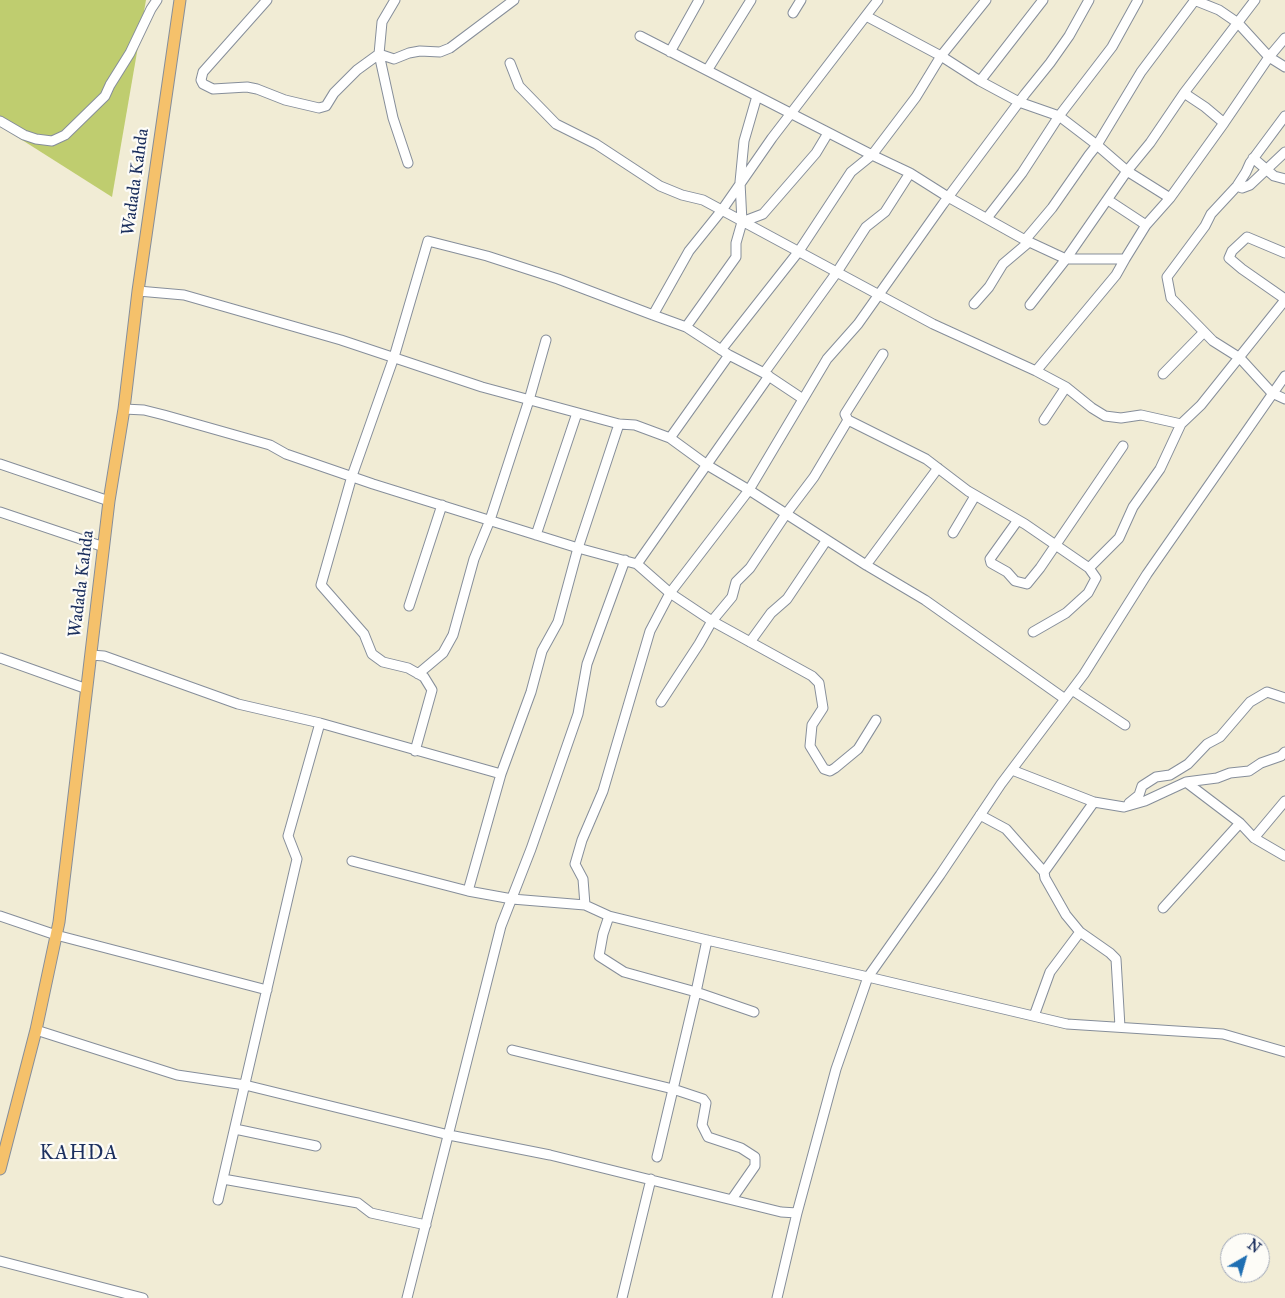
<!DOCTYPE html>
<style>
body{margin:0}
#map{position:relative;width:1285px;height:1298px;overflow:hidden;background:#f1ecd5;font-family:"IM FELL Great Primer",serif}
canvas{display:block}
.north{position:absolute;left:1220px;top:1233px;width:50px;height:50px;box-sizing:border-box;background:#fdfcf7;border:1px solid #a3aaba;border-radius:50%;rotate:38deg;font-size:14px;font-weight:700;line-height:20px;text-align:center;color:#1b2f5e}
.north::after{content:'';display:block;margin:auto;width:18px;height:22px;background:#1f6fb2;clip-path:polygon(50% 0,100% 100%,50% 72%,0 100%)}
</style>
<div id="map">
<canvas width="1285" height="1298"></canvas>
<div class="north">N</div>
</div>
<script>
const g = document.querySelector('canvas').getContext('2d');
g.lineJoin = 'round';
function fill(path, color) {
  g.fillStyle = color;
  g.fill(path, 'evenodd');
}
function poly(rows) {
  const path = new Path2D();
  for (const r of rows) {
    path.moveTo(r[0], r[1]);
    for (let i = 2; i < r.length; i += 2) path.lineTo(r[i], r[i + 1]);
  }
  return path;
}
function trace(path, color, width, dash) {
  g.strokeStyle = color;
  g.lineWidth = width;
  g.lineCap = dash ? 'butt' : 'round';
  g.setLineDash(dash || []);
  g.stroke(path);
}
function write(font, color, halo, rows, align = 'center') {
  g.font = font + ' "IM FELL Great Primer",serif';
  g.lineWidth = 4.5;
  g.setLineDash([]);
  g.textBaseline = 'middle';
  g.strokeStyle = halo;
  g.fillStyle = color;
  for (const [text, x, y, turn = 0] of rows) {
    g.save();
    g.translate(x, y);
    g.rotate((+turn || 0) * Math.PI / 180);
    g.textAlign = isNaN(turn) ? turn : align;
    if (halo) g.strokeText(text, 0, 0);
    g.fillText(text, 0, 0);
    g.restore();
  }
}
fill(poly([
 [0,0,146,0,112,197,0,126]
]), '#bfcd6f');
const minor = poly([
 [267,0,203,72,201,80,203,84,213,89,247,87,257,89,285,100,319,108,326,106,334,93,357,70,379,54,394,59,409,53,420,51,440,52,450,48,514,0],
 [395,0,382,22,379,54,393,118,408,163],
 [1194,0,1219,10,1238,23,1269,57,1285,67],
 [793,13,801,0],
 [866,16,941,56,980,81,1019,102,1059,116,1097,145,1127,171,1170,198],
 [640,36,872,155,910,173,948,197,1025,240,1066,259,1125,259,1146,225,1170,198,1224,123,1269,57,1285,38],
 [670,52,699,0],
 [510,63,519,86,556,124,596,144,660,186,682,195,703,200,933,324,1036,371,1066,387,1092,408,1105,416,1121,418,1141,415,1181,424],
 [708,69,751,0],
 [980,81,1043,0],
 [1184,93,1205,107,1224,123],
 [1285,116,1250,163,1246,172,1237,186,1211,214,1205,226,1167,277,1171,298,1213,341,1240,358,1272,393,1285,399],
 [0,121,24,135,36,139,52,141,65,135,105,96,110,85,130,53,151,9,157,0],
 [1253,158,1274,176,1285,179],
 [1237,186,1242,188,1250,185,1285,152],
 [1108,200,1146,225],
 [987,218,1022,173,1059,116,1112,47,1138,0],
 [742,222,763,214,816,153,828,133],
 [1025,240,1052,208,1089,155,1097,145,1141,72,1195,0],
 [1285,253,1247,237,1232,251,1229,258,1242,269,1285,299],
 [138,291,184,295,341,340,482,387,619,424,635,425,670,438,707,465,749,490,827,359,858,324,943,204,1025,94,1050,63,1069,36,1089,0],
 [974,304,989,287,1003,264,1029,242],
 [1030,305,1066,259,1127,171,1150,143,1184,93,1255,0],
 [653,315,686,327,729,355,764,373,803,399],
 [686,327,736,257,736,243,742,222,740,182,744,141,757,96],
 [721,350,799,251,851,172,872,155,916,97,941,56,986,0],
 [1036,371,1116,275,1125,259],
 [764,373,837,272,866,227,885,212,910,173],
 [1163,374,1204,332],
 [1285,376,1147,574,1084,674,1001,784,940,875,868,977,1067,1024,1223,1034,1285,1052],
 [124,409,144,410,164,415,270,445,286,454,373,484,578,548,637,564,670,593,712,621,812,676,819,683,823,708,812,725,810,746,824,769,830,771,835,768,858,749,876,720],
 [848,420,926,459,968,491,1025,524,1089,568,1096,578,1088,593,1066,613,1033,632],
 [1044,420,1066,387],
 [670,438,729,355],
 [0,464,109,501],
 [0,512,104,547],
 [1018,520,990,559,991,563,1007,572,1015,581,1027,584,1040,568,1123,446],
 [953,533,975,496],
 [536,535,577,413],
 [637,564,769,376],
 [866,565,925,600,1065,699],
 [1089,568,1119,538,1133,507,1160,469,1181,424,1201,405,1285,300],
 [409,606,442,505],
 [750,642,771,613,787,599,826,541],
 [91,655,104,656,238,704,320,723,501,774],
 [0,658,87,689],
 [418,674,443,653,453,635,474,559,490,520,529,400,546,340],
 [1072,690,1125,725],
 [661,702,699,644,712,621,732,597,736,582,750,568,786,514,814,477,848,420,845,414,883,354],
 [415,751,432,690,424,677,408,668,383,662,372,654,364,634,321,585,352,476,394,357,428,241,487,256,558,279,653,315,689,251,722,210,772,138,878,0],
 [1012,770,1094,802,1124,807,1145,801,1186,782,1217,778,1230,773,1249,771,1261,763,1281,756,1285,752],
 [1186,782,1240,823,1254,838,1285,856],
 [1094,802,1044,872,1045,878,1066,915,1080,932,1110,953,1116,959,1120,1027],
 [1129,803,1139,795,1142,786,1156,777,1170,775,1188,764,1207,744,1220,737,1250,702,1267,692,1285,698],
 [980,815,1006,829,1044,872],
 [1254,838,1285,801],
 [352,861,468,891,512,899,585,905],
 [468,891,501,774,531,692,542,651,558,622,578,548,619,424],
 [1163,908,1240,823],
 [0,916,56,935,267,990],
 [609,916,603,934,599,956,624,972,696,992,657,1157],
 [707,940,696,992,754,1012],
 [1034,1016,1050,972,1080,932],
 [36,1030,177,1075,245,1085,449,1135,550,1155,781,1212,797,1213],
 [512,1050,673,1089,703,1099,706,1103,702,1125,708,1137,741,1148,755,1157,755,1166,732,1199],
 [235,1129,316,1146],
 [223,1179,358,1203,371,1213,426,1225],
 [218,1200,297,859,288,836,320,723],
 [0,1261,143,1298],
 [407,1298,501,926,531,849,578,714,587,664,625,560],
 [622,1298,651,1179],
 [777,1298,797,1213,836,1069,868,977,707,940,609,916,585,905,583,879,575,864,582,840,603,791,650,631,670,593,749,490,866,565,938,468]
]);
const major = poly([
 [0,1169,36,1030,59,922,109,501,124,409,138,291,180,0]
]);
trace(minor, '#868e9a', 11);
trace(major, '#868e9a', 13);
trace(minor, '#fff', 9);
trace(major, '#f5c16b', 11);
write('18px', '#1b2f5e', '#fdfcf7', [
 ["Wadada Kahda",136,182,-82],
 ["Wadada Kahda",82,584,-83]
]);
g.letterSpacing = '1px';
write('20px', '#1b2f5e', '#fdfcf7', [
 ["KAHDA",79,1154]
]);
g.letterSpacing = '0px';
</script>
